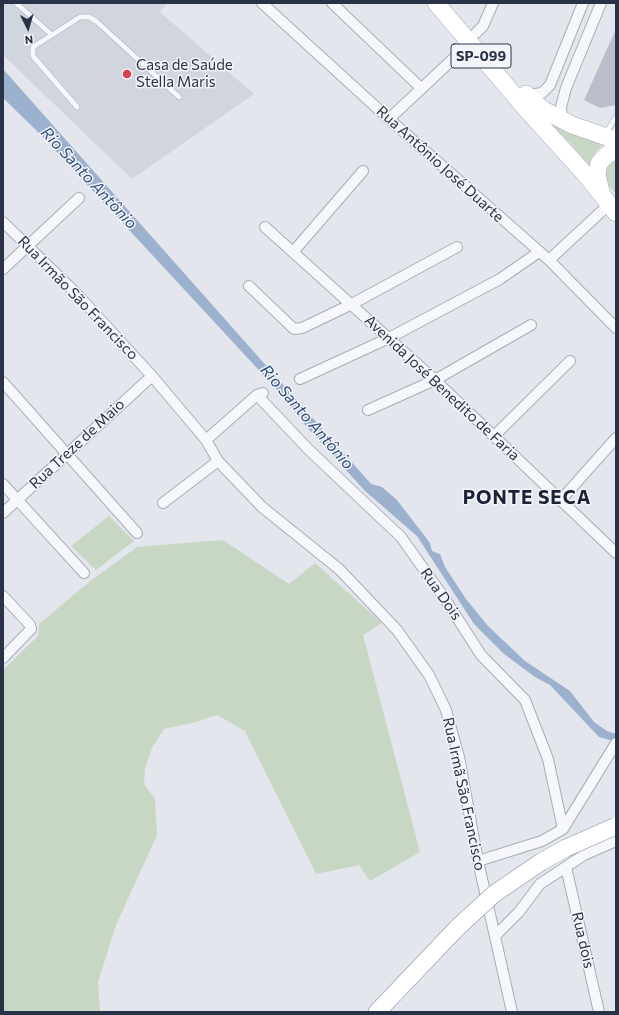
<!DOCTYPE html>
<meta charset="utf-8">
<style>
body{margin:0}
#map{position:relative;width:619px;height:1015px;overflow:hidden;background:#e3e6ec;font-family:Commissioner,sans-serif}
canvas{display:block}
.frame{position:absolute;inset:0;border:4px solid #293246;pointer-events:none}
.north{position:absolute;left:8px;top:8px;width:40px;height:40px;-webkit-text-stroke:3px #f3f5f9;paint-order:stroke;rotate:175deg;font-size:11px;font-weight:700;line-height:16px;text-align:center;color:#293246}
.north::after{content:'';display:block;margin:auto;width:14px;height:18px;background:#293246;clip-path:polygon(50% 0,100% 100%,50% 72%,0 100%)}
</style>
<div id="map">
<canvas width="619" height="1015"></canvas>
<div class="frame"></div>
<div class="north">N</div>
</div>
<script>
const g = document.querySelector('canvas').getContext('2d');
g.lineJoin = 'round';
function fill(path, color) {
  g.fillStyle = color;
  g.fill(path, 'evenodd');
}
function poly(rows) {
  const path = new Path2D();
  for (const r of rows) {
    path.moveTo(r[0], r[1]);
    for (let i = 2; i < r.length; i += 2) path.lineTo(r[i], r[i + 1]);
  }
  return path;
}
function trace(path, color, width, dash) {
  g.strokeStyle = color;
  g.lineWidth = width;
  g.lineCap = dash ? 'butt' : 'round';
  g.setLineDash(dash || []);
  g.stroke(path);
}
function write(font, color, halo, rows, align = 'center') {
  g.font = font + ' Commissioner,sans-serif';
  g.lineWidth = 3;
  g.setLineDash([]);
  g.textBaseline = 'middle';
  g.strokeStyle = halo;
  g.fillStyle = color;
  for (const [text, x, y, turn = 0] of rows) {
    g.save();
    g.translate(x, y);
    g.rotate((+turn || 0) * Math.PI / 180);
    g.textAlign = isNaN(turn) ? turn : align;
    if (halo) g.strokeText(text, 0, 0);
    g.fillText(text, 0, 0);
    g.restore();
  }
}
fill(poly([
 [3,3,167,3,160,12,254,94,132,179,3,55]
]), '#d1d5de');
fill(poly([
 [538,114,570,132,602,145,593,156,589,165,570,143],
 [616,161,616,194,605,181,606,169,610,163],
 [109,516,134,541,96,570,71,546],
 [223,540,289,584,315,563,382,623,363,635,420,852,370,881,359,865,316,874,245,731,217,715,196,722,164,729,153,746,145,768,144,784,155,799,157,835,116,925,98,982,100,1012,3,1012,3,670,38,636,39,624,89,582,137,547]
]), '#c7d7c4');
fill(poly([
 [3,69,357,468,371,484,382,487,397,500,430,543,432,551,440,554,445,567,466,599,488,626,525,661,570,691,594,722,607,731,616,734,616,742,599,737,550,685,535,677,504,654,474,624,417,536,365,491,306,426,281,394,42,136,3,98]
]), '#9cb1ce');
fill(poly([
 [616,29,616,105,600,108,584,100]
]), '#babfcb');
const service = poly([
 [16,3,52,35,33,47,33,56,77,107],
 [52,35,80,17,89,17,96,21,179,97],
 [606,133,616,117],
 [613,138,616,128]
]);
const minor = poly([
 [262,3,389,119,549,260,616,328],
 [332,3,421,88],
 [476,33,483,26,493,3],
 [527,95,542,93,550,85,583,3],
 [389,119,470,43],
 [562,120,561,107,566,88,601,3],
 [3,222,76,293,152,376,206,440,218,461,262,507,339,569,397,630,429,675,446,710,459,757,478,861,512,1012],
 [265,227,435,380,616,553],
 [293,252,363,171],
 [549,260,604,209,607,202],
 [3,269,79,198],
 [249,286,294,329,302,328,352,304,457,247],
 [300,379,389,338,500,279,539,252],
 [3,382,137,533],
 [257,395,308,449,401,537,445,599,481,655,525,700,548,759,563,829],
 [368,410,435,380,531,325],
 [495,435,570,361],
 [206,440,257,395,263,393],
 [3,484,84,573],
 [560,501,616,438],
 [163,503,218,461],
 [3,513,152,376],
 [3,596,30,625,31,629,3,658],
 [478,861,542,841,563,829,616,743],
 [566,867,599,1012],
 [496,935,519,912,540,884,584,855,616,841]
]);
const primary = poly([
 [436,3,526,109,585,174,616,213],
 [526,94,542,109,553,115,572,125,607,137,616,143],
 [601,192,597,174,599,163,608,154,616,151]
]);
const trunk = poly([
 [377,1012,458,927]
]);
trace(service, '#a7acb7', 6);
trace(minor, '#a7acb7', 12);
trace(primary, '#a1a9b9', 18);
trace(trunk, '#8992a4', 18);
trace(service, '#f6f7fa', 5);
trace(minor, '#f6f7fa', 10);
trace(primary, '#fff', 17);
trace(trunk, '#fff', 17);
const trunkBridge = poly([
 [458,927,494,894,541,862,566,848,616,826]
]);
trace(trunkBridge, '#8992a4', 18, []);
trace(trunkBridge, '#fff', 17);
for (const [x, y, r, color] of [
 [127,74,5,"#d9414c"]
]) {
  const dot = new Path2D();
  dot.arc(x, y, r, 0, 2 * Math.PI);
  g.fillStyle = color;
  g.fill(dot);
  trace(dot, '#f3f5f9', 1.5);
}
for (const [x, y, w] of [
 [481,56,60]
]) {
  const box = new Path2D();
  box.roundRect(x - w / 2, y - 12, w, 24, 3);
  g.fillStyle = '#f3f5f9';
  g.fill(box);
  trace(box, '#293246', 1);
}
write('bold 14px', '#293246', null, [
 ["SP-099",481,56]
]);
write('15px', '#293246', '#f3f5f9', [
 ["Casa de Saúde",136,65],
 ["Stella Maris",136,82]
], 'left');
write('15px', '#293246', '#f3f5f9', [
 ["Rua Antônio José Duarte",440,164,42],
 ["Rua Irmão São Francisco",78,298,46],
 ["Avenida José Benedito de Faria",442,388,43],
 ["Rua Treze de Maio",77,444,-43],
 ["Rua Dois",441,594,55],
 ["Rua Irmã São Francisco",464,794,78],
 ["Rua dois",583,940,77]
]);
write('italic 16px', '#304d7e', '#f3f5f9', [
 ["Rio Santo Antônio",89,178,47],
 ["Rio Santo Antônio",307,417,49]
]);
g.letterSpacing = '1px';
write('bold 19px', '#1b2337', '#f3f5f9', [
 ["PONTE SECA",527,498]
]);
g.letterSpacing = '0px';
</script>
